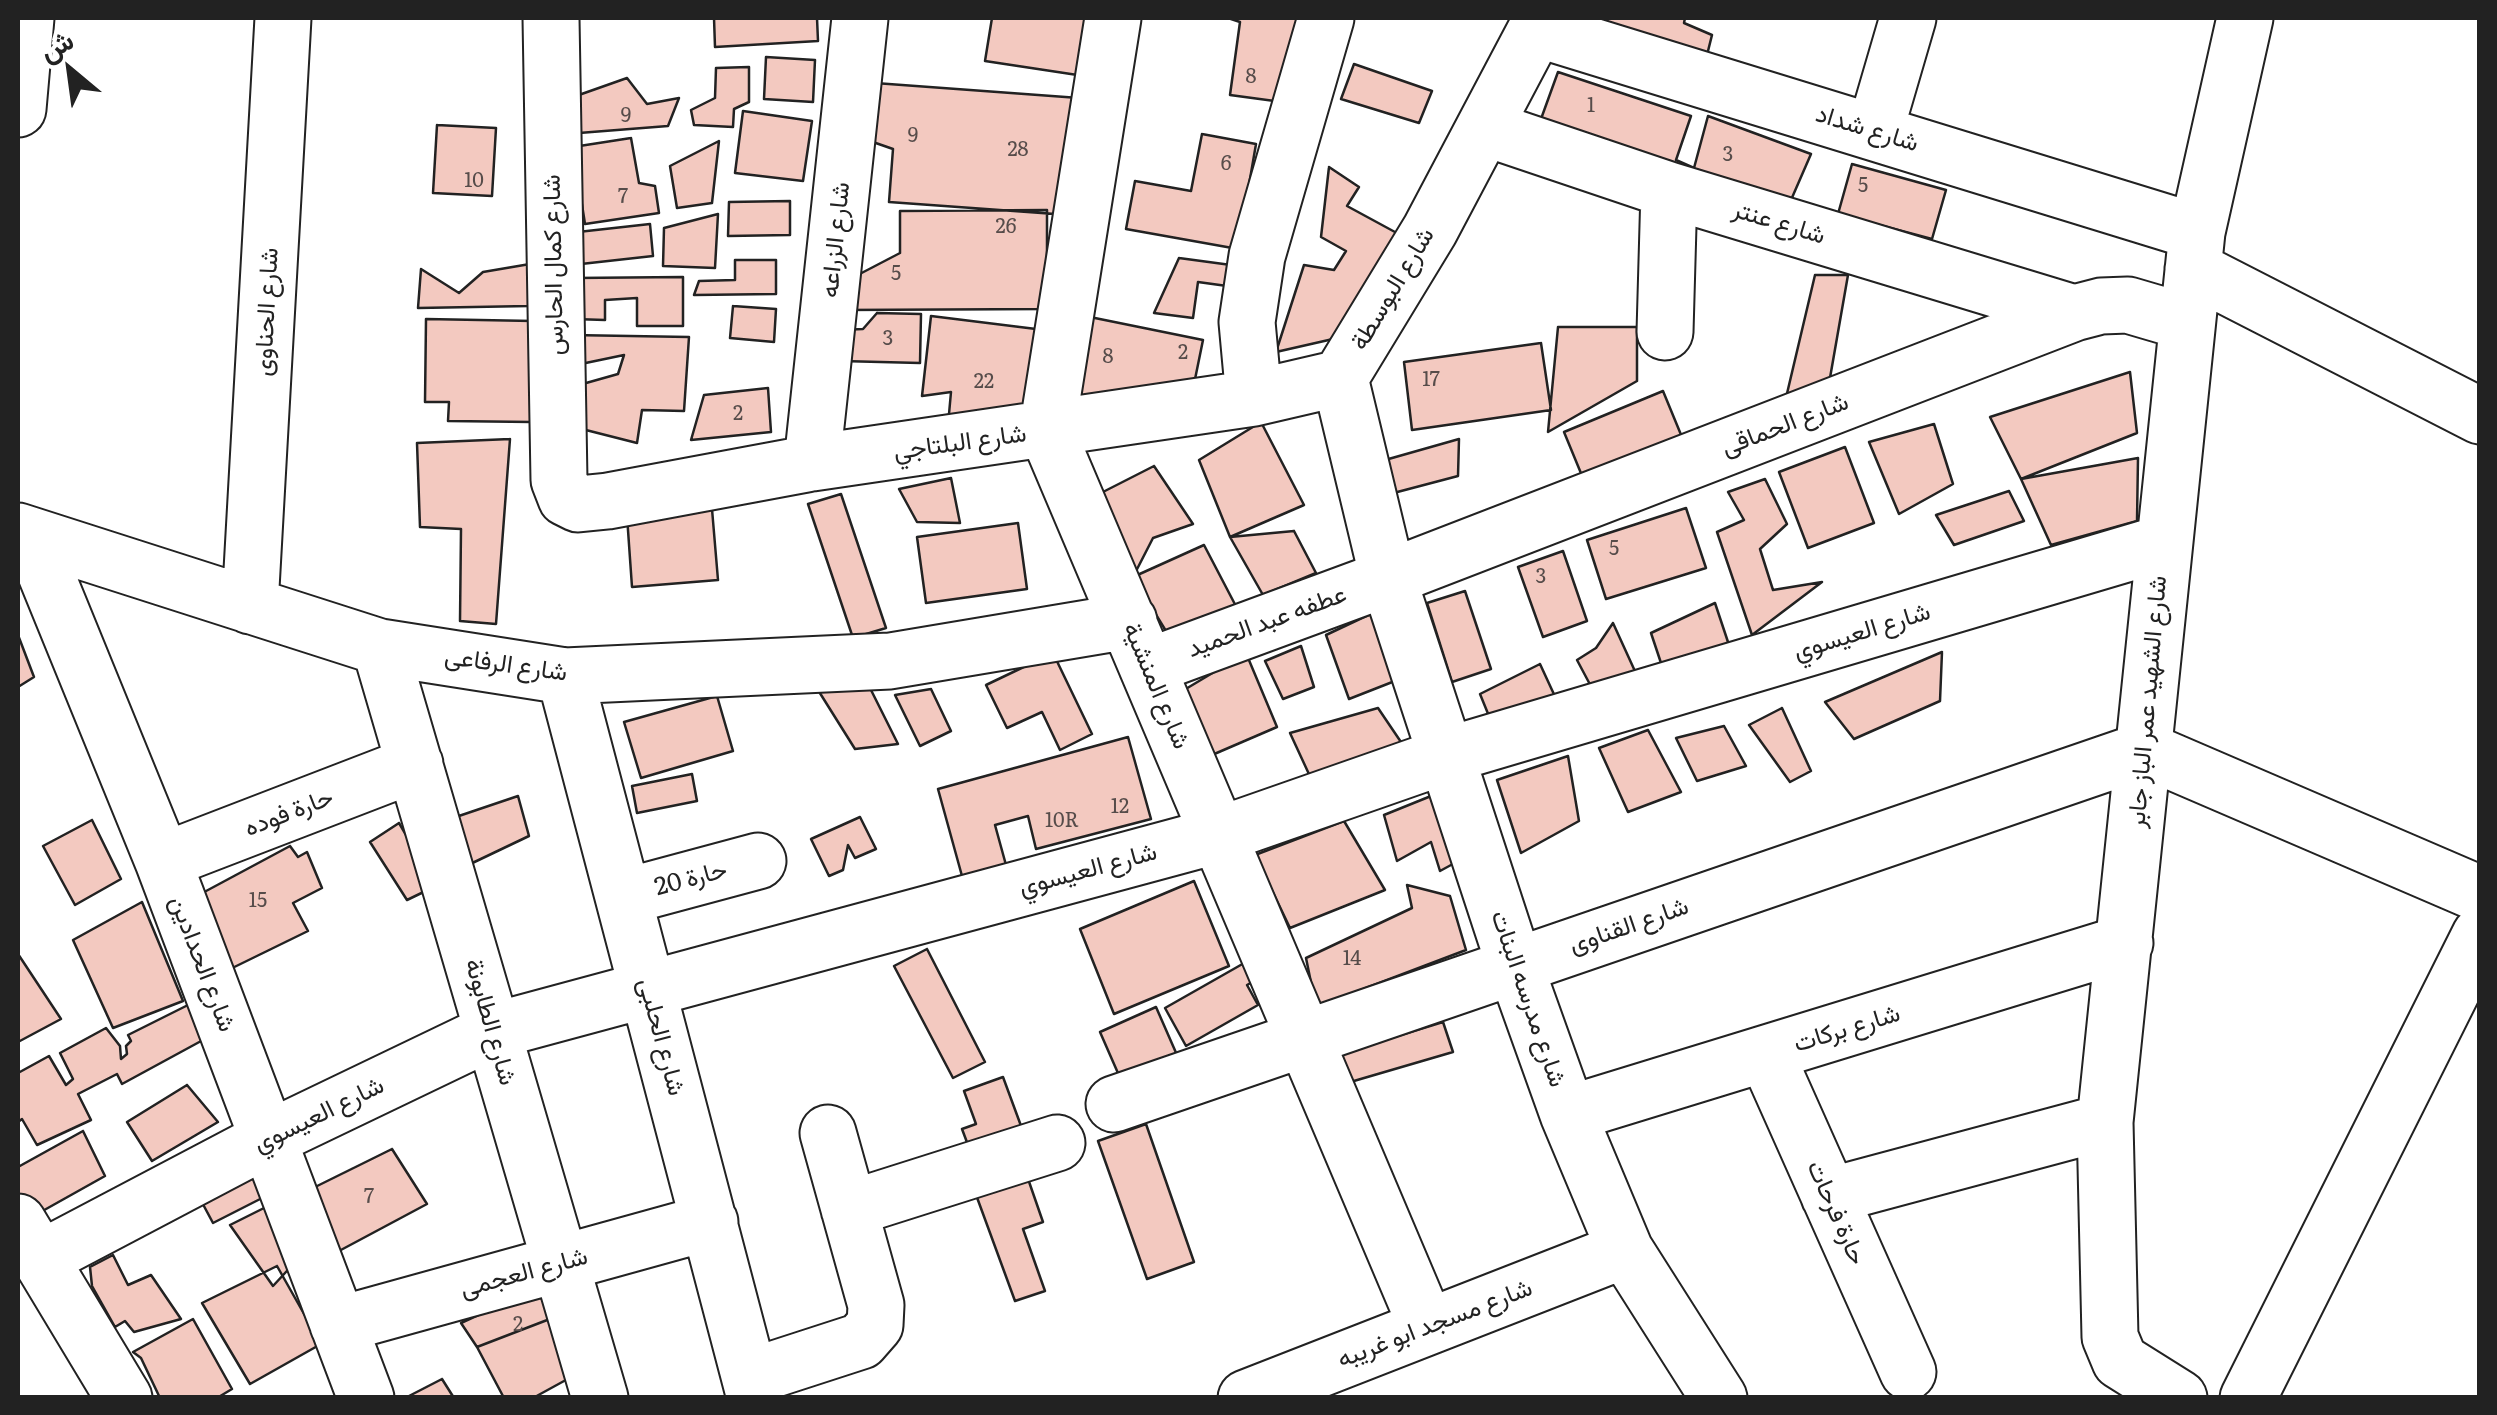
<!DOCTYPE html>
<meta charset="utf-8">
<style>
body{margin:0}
#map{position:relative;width:2497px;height:1415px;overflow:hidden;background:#fff;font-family:Literata,Vazirmatn,serif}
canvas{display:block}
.frame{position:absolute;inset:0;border:20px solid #222;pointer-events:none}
.north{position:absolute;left:20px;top:20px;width:100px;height:100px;-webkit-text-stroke:8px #fff;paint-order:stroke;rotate:331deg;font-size:28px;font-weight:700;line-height:40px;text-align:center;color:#222}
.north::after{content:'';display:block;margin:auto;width:35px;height:45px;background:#222;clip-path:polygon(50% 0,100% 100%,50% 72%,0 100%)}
</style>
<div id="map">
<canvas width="2497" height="1415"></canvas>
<div class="frame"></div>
<div class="north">ش</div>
</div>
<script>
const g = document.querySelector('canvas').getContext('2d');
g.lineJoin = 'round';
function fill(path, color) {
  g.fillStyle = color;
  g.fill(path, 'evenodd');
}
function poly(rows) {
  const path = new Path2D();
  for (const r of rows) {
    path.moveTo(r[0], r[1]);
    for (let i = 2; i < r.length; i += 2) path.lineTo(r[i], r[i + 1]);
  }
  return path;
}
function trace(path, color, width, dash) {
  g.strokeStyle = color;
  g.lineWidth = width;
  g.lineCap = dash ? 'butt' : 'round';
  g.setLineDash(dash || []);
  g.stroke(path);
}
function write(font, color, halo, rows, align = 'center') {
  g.font = font + ' Literata,Vazirmatn,serif';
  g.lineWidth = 8;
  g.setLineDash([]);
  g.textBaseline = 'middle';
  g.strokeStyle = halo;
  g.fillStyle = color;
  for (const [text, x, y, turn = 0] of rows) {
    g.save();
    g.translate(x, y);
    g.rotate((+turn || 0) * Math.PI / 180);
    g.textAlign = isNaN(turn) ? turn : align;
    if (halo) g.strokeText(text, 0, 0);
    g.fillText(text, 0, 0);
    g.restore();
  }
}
const building = poly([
 [714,18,817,18,818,41,715,47,714,18],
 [992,18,1093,18,1084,76,985,61,992,18],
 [1228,18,1302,18,1282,102,1230,95,1240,22,1228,18],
 [1593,18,1685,18,1684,23,1712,35,1704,67,1593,18],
 [766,57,815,60,813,102,764,99,766,57],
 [1354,64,1432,91,1419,123,1341,99,1354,64],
 [749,67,749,102,734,109,733,127,694,125,691,110,715,98,716,68,749,67],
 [1558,72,1691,116,1676,160,1694,168,1708,116,1811,154,1791,200,1537,130,1558,72],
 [627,78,647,104,679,98,668,126,579,133,576,96,627,78],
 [875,83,1079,98,1069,215,889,202,893,149,870,141,875,83],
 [743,111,812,121,803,181,735,173,743,111],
 [437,125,496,128,492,196,433,193,437,125],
 [1202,134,1256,144,1238,249,1126,229,1135,181,1191,191,1202,134],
 [631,138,639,183,655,186,659,213,585,224,573,147,631,138],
 [719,141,712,203,677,208,670,166,719,141],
 [1852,164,1946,190,1932,239,1838,214,1852,164],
 [1329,167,1359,187,1347,206,1406,238,1333,339,1276,352,1304,265,1334,270,1346,251,1321,237,1329,167],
 [790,201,790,235,728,236,729,202,790,201],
 [1047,210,1047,309,843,310,852,278,900,253,900,211,1047,210],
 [718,214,715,268,663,266,664,228,718,214],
 [650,224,653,256,581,264,578,232,650,224],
 [1179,258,1231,265,1227,286,1198,282,1193,318,1154,313,1179,258],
 [735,260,776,260,776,294,694,295,699,281,735,280,735,260],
 [530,264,529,306,418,308,421,269,459,293,483,272,530,264],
 [1815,275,1848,275,1827,395,1785,402,1815,275],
 [683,277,683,326,637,326,637,298,605,300,605,320,574,319,574,278,683,277],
 [733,306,776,309,774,342,730,338,733,306],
 [877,313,921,314,920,363,841,361,841,330,863,329,877,313],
 [931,316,1036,329,1026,411,948,425,951,392,922,396,931,316],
 [1085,316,1203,340,1193,389,1068,399,1085,316],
 [426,319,533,321,532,422,448,421,449,402,425,402,426,319],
 [1558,327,1637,327,1637,381,1548,432,1558,327],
 [571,335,689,337,684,411,642,410,637,443,578,428,579,385,618,374,624,355,576,365,571,335],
 [1541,343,1551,410,1412,430,1404,362,1541,343],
 [2130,372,2137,433,2021,479,1990,417,2130,372],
 [768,388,771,432,691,440,704,395,768,388],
 [1663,391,1684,442,1585,483,1564,432,1663,391],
 [1261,422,1304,505,1230,537,1199,460,1261,422],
 [1934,424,1953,484,1899,514,1869,442,1934,424],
 [510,439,496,624,460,621,461,529,420,527,417,443,510,439],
 [1459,439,1458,476,1386,495,1378,462,1459,439],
 [1845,447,1874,523,1808,548,1779,472,1845,447],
 [2138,458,2137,521,2051,545,2021,479,2138,458],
 [1154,466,1193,524,1153,538,1133,577,1099,494,1154,466],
 [951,478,960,523,917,522,899,489,951,478],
 [1765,479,1787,524,1760,549,1773,590,1822,582,1752,635,1717,532,1744,520,1728,492,1765,479],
 [2009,491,2024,521,1954,545,1936,515,2009,491],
 [841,494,886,628,853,638,808,504,841,494],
 [1686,508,1706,568,1606,599,1587,540,1686,508],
 [712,509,718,580,632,587,627,516,712,509],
 [1018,523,1027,589,926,603,917,537,1018,523],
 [1294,531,1316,573,1263,595,1230,537,1294,531],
 [1204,545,1239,612,1169,636,1133,577,1204,545],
 [1563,551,1587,621,1543,637,1518,567,1563,551],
 [1465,591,1491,669,1452,682,1427,603,1465,591],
 [1715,603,1730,648,1663,669,1651,633,1715,603],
 [1381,609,1400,679,1349,699,1326,635,1381,609],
 [1613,623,1639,680,1594,692,1577,660,1596,648,1613,623],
 [18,635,34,677,18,687,18,635],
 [1301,646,1314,687,1283,699,1265,661,1301,646],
 [1942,652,1940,701,1854,739,1825,702,1942,652],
 [1053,653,1092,734,1060,750,1042,712,1007,728,986,685,1053,653],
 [1246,653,1277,727,1212,755,1179,693,1246,653],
 [1540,664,1558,703,1491,721,1480,694,1540,664],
 [867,682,898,744,855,749,818,690,867,682],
 [931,689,951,731,920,746,895,695,931,689],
 [717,696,733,751,641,778,624,722,717,696],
 [1378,708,1403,745,1314,785,1290,733,1378,708],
 [1782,708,1811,771,1790,782,1749,725,1782,708],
 [1724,726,1746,766,1697,781,1676,738,1724,726],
 [1648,730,1681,792,1628,812,1599,748,1648,730],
 [1128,737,1151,819,1036,849,1028,816,995,825,1006,865,962,876,938,789,1128,737],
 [1568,756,1579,821,1521,853,1497,780,1568,756],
 [692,774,697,801,637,813,632,786,692,774],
 [1436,794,1462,859,1440,871,1431,842,1397,861,1384,815,1436,794],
 [518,796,529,836,464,867,447,820,518,796],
 [860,817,876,849,855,858,848,845,843,870,829,876,811,839,860,817],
 [92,820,121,879,75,905,43,846,92,820],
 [1344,821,1385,890,1290,928,1255,855,1344,821],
 [399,823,436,886,407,900,370,842,399,823],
 [290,846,298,857,307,852,322,888,293,903,308,931,218,975,180,905,290,846],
 [1194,881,1229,966,1114,1014,1080,929,1194,881],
 [1407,885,1450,896,1466,950,1316,1007,1306,958,1412,908,1407,885],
 [142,902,183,1001,113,1028,73,940,142,902],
 [927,949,985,1062,953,1078,894,966,927,949],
 [18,954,61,1019,18,1042,18,954],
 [1253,958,1263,976,1247,985,1258,1005,1186,1046,1165,1008,1253,958],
 [198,1000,214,1034,122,1084,117,1074,78,1094,91,1120,37,1145,22,1119,18,1122,18,1073,49,1056,66,1085,73,1079,60,1053,106,1028,120,1046,121,1059,127,1054,126,1046,131,1041,128,1035,198,1000],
 [1156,1007,1177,1055,1121,1080,1100,1032,1156,1007],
 [1443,1022,1453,1052,1347,1083,1336,1055,1443,1022],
 [1003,1077,1024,1134,971,1153,962,1129,976,1124,964,1091,1003,1077],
 [187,1085,218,1122,152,1161,127,1122,187,1085],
 [1146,1124,1194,1262,1147,1279,1098,1141,1146,1124],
 [83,1131,105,1176,30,1218,18,1195,18,1167,83,1131],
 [392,1149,427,1204,339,1251,305,1192,392,1149],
 [251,1159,268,1195,213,1223,190,1180,251,1159],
 [1026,1173,1043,1222,1023,1229,1045,1291,1015,1301,975,1192,1026,1173],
 [282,1199,309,1247,273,1286,230,1225,282,1199],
 [113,1255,128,1285,151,1275,181,1319,134,1332,125,1321,115,1327,92,1286,90,1267,113,1255],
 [277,1266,321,1344,250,1384,202,1303,277,1266],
 [545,1284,555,1317,477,1347,461,1323,545,1284],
 [555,1317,575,1375,533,1398,504,1398,477,1347,555,1317],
 [193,1319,232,1389,217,1398,160,1398,141,1358,133,1352,193,1319],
 [442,1379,454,1398,410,1398,409,1396,442,1379]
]);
fill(building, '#f3c9c0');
trace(building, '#222', 2.5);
const street = poly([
 [551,18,559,480,566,498,578,504,608,501,812,463,1254,398,1340,378],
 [1113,18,1047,431,1427,1327],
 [1542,18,1430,230,1340,378,1388,578,1515,966,1568,1114,1625,1250,1719,1398],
 [1537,29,2197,232],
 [18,109,26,18],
 [1485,128,1669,190,2074,313],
 [1875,131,1908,18],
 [2193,269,2480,416],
 [1665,332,1669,190],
 [1254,398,1247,322,1257,256,1326,18],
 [812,463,860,18],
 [18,531,380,647,565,676,890,661,1129,621],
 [30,535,163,861,366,1398],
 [250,606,283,18],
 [380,647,600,1398],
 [1147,667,1388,578,2074,313,2101,306,2128,305,2186,322],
 [565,676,755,1398],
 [163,861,415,764],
 [624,897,758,861],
 [1766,1054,1908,1372],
 [1114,1104,2145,750,2480,894],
 [1568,1114,2125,943],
 [1829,1196,2105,1122],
 [849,1209,1057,1143],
 [18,1222,124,1398],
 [40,1259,268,1139,493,1031,1219,835,1448,755,2163,543],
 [338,1325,710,1222],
 [750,1377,861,1341,875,1325,876,1305,828,1133],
 [1246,1398,1625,1250],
 [2179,1398,2120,1361,2110,1337,2105,1122,2197,232,2245,18],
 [2248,1398,2480,935]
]);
trace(street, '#222', 59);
trace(street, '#fff', 55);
write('20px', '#564c4a', null, [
 ["8",1251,77],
 ["1",1591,106],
 ["9",626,116],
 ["9",913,136],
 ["28",1018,150],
 ["3",1728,155],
 ["6",1226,164],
 ["10",474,181],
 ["5",1863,186],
 ["7",623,197],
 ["26",1006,227],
 ["5",896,274],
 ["3",888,339],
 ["2",1183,353],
 ["8",1108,357],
 ["17",1431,380],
 ["22",984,382],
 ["2",738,414],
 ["5",1614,549],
 ["3",1541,577],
 ["12",1120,807],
 ["10R",1062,821],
 ["15",258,901],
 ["14",1352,959],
 ["7",369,1197],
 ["2",518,1325]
]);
write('25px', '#222', '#fff', [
 ["شارع شداد",1867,129,17],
 ["شارع عنتر",1779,223,17],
 ["شارع الزراعه",836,240,-84],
 ["شارع كمال الحارس",554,265,-91],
 ["شارع البوسطة",1393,289,-59],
 ["شارع الحناوى",267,312,-87],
 ["شارع الحماقى",1785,425,-21],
 ["شارع البلتاجي",960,443,-8],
 ["عطفه عبد الحميد",1267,622,-20],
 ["شارع العيسوي",1862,632,-17],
 ["شارع الرفاعى",506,665,8],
 ["شارع المنشية",1156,686,67],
 ["شارع الشهيد عمر الباز جابر",2148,702,-85],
 ["حارة فوده",289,813,-21],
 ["شارع العيسوي",1088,870,-15],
 ["حارة 20",691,879,-15],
 ["شارع القناوى",1629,926,-19],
 ["شارع الحدادين",202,964,69],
 ["شارع مدرسه البنات",1528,999,71],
 ["شارع الطابونة",490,1022,74],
 ["شارع بركات",1847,1029,-17],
 ["شارع الحلبى",661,1037,75],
 ["شارع العيسوي",319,1115,-26],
 ["حارة فرحات",1836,1213,66],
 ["شارع العجمى",524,1273,-15],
 ["شارع مسجد ابو غريبه",1435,1324,-21]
]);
</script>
